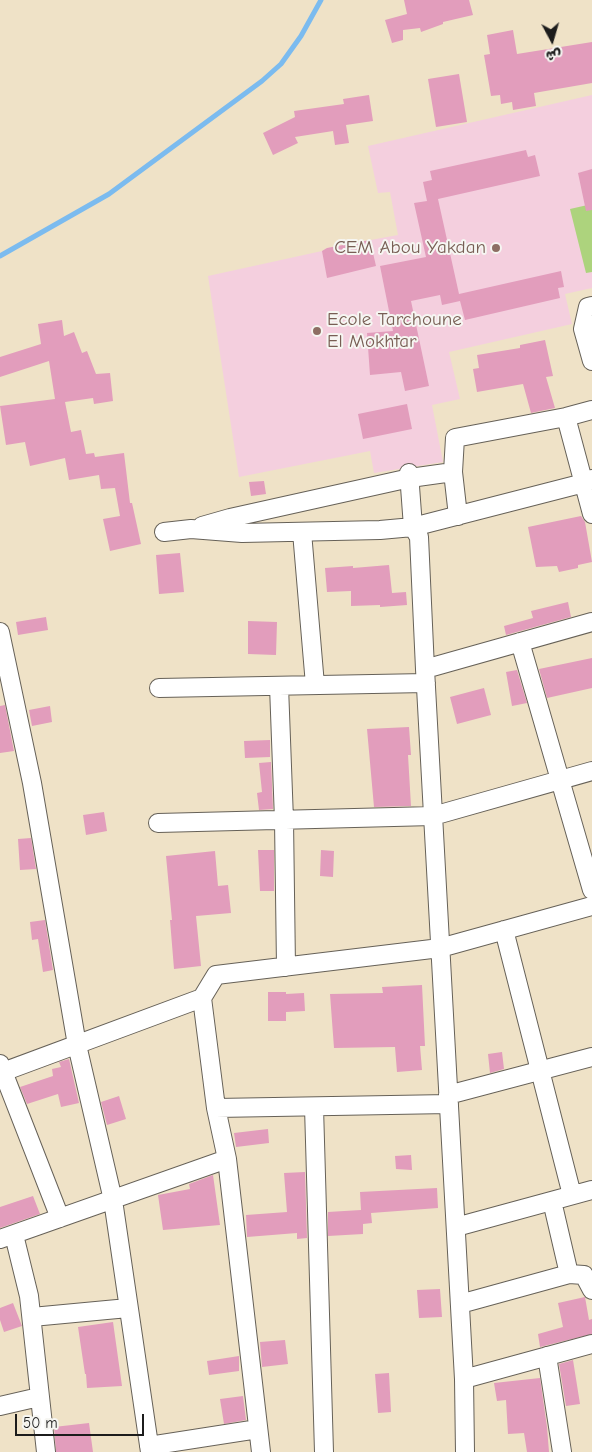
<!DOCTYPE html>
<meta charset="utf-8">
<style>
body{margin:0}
#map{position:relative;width:592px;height:1452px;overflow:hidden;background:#efe2c7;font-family:"Comic Neue","Playpen Sans Arabic",sans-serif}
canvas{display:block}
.north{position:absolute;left:527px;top:15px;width:50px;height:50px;-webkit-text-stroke:4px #f6f6f2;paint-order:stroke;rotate:174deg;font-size:14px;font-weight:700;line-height:20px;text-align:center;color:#1c1c1c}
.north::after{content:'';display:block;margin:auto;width:18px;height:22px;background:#1c1c1c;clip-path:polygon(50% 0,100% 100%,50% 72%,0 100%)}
.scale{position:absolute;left:15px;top:1414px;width:129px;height:22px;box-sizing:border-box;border:2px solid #1c1c1c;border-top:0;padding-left:6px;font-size:15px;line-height:18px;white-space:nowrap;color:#1c1c1c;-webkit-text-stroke:4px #f6f6f2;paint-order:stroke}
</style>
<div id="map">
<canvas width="592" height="1452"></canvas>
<div class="north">ش</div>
<div class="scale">50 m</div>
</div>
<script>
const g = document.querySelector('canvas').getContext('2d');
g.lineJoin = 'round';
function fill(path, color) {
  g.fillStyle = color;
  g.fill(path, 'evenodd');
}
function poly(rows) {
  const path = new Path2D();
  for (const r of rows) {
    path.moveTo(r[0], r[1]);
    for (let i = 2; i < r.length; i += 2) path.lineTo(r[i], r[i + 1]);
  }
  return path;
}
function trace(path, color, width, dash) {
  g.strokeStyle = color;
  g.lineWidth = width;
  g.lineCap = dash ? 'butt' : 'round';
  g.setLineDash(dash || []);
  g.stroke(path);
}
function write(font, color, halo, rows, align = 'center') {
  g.font = font + ' "Comic Neue",sans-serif';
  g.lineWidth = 4;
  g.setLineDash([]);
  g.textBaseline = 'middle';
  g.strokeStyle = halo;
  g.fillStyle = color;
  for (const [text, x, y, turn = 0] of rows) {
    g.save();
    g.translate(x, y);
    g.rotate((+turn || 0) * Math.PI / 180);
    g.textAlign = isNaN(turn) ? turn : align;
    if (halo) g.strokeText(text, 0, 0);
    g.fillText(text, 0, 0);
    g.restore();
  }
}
fill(poly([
 [592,95,592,288,565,294,572,324,449,352,460,399,432,405,443,462,374,473,370,451,239,477,208,276,322,251,327,248,398,235,390,192,378,193,368,146]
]), '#f4cfde');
fill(poly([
 [592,204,592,272,586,273,570,209]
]), '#add37d');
trace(poly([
 [0,256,109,194,262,81,281,64,301,36,321,0]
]), '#7bbbef', 5);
fill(poly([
 [404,0,469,0,473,15,443,22,443,24,421,32,420,28,403,30,403,40,392,43,385,20,407,14],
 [513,30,517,54,592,42,592,83,534,93,536,106,513,110,512,102,501,104,500,95,491,96,484,55,490,54,487,35],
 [459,74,467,122,436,127,428,79],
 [369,95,373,121,346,125,349,143,335,145,333,131,295,137,298,143,273,155,263,133,295,117,294,111,344,104,343,99],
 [526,150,528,157,535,155,540,176,438,199,459,294,561,271,564,287,558,288,560,298,465,320,460,301,442,305,440,295,411,301,429,386,405,391,401,372,370,375,367,333,393,331,380,266,426,257,414,203,427,201,423,182,432,180,430,171],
 [592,169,592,210,586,211,578,173],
 [370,240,376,266,327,278,322,251,327,248],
 [62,320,64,336,74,332,82,353,87,351,96,374,110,373,113,401,94,404,93,398,65,402,71,432,81,430,86,454,94,453,95,457,124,453,130,503,132,503,141,544,110,551,103,519,120,516,115,488,101,489,99,475,69,480,65,458,30,466,25,442,6,445,0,406,55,399,49,361,0,377,0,357,41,344,38,324],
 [545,340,553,376,546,377,555,408,531,413,523,384,477,392,473,369,479,368,477,355,520,348,520,345],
 [407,404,412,429,363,439,358,414],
 [264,481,266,494,251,496,249,482],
 [581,516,585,522,592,562,578,565,578,568,559,572,557,566,536,567,528,527],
 [180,553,184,592,159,594,156,555],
 [389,565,392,593,406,592,407,605,380,607,380,605,351,606,351,591,327,592,325,568,353,566,353,568],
 [568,602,571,617,506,635,504,626,533,618,531,611],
 [46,617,48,630,18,635,16,622],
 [248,621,277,622,276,655,248,654],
 [592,658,592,688,547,698,539,669],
 [517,670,527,703,512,706,506,672],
 [484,688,491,715,457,724,450,697],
 [5,705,14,751,0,753,0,706],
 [50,706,52,722,32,726,29,710],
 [409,727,411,755,408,755,411,806,374,807,367,729],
 [270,740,270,757,245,758,244,741],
 [271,762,273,809,259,810,257,793,262,792,259,763],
 [104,812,107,831,86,835,83,815],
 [31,838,36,869,20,870,18,839],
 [258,850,274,850,274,891,260,891],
 [321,850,334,851,333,877,320,876],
 [215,851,218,886,228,885,231,913,196,916,201,966,174,969,170,920,172,920,166,856],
 [45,920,53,970,43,972,38,939,32,940,30,922],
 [422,985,425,1046,420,1046,422,1070,397,1072,395,1047,334,1048,330,994,383,993,382,987],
 [268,992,286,992,286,994,304,993,305,1011,286,1012,286,1021,268,1021],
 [502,1052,504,1069,490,1073,488,1054],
 [69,1059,79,1103,61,1107,58,1094,27,1104,20,1087,53,1076,52,1069,61,1067,59,1062],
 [119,1096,126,1119,107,1125,101,1102],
 [268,1129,269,1143,236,1147,234,1133],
 [411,1155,412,1170,396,1169,395,1156],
 [305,1172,307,1238,297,1239,297,1233,247,1237,246,1215,287,1212,284,1173],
 [213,1175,220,1225,163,1230,158,1195,190,1189,189,1184],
 [437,1188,438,1208,371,1213,372,1223,363,1224,363,1234,328,1236,328,1212,361,1210,360,1192],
 [33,1196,40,1214,0,1228,0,1207],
 [440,1289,442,1317,419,1318,417,1290],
 [585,1297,589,1320,592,1319,592,1334,540,1347,538,1334,563,1327,558,1303],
 [13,1303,22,1326,4,1332,0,1320,0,1308],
 [113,1322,122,1386,87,1388,86,1374,85,1374,78,1327],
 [285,1340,288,1364,262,1367,260,1342],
 [239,1356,239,1371,209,1375,207,1361],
 [573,1360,580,1404,566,1406,559,1364],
 [389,1373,391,1412,378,1413,375,1374],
 [540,1378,547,1427,549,1452,527,1452,524,1433,508,1434,506,1400,497,1401,494,1383],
 [243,1396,246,1420,224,1424,220,1399],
 [89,1423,93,1452,56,1452,54,1427]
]), '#e29dbc');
const street = poly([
 [592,306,588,307,583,329,592,361],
 [566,417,592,514],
 [409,473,413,527,419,537,425,669,464,1379,465,1452],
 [458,516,453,472,455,438,566,417,592,410],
 [202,526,230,518,410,478,453,472],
 [164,532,191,529,242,533,380,530,413,527,584,483,592,479],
 [302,532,315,685],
 [0,632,32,783,77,1045,113,1200,150,1452],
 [520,642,592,890],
 [425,669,592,622],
 [279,686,284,820,286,967],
 [159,688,426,683],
 [158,823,433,816,592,771],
 [504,930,572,1195],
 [202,998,216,1108,227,1159,261,1452],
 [0,1064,60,1218],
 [0,1073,202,998,216,975,440,948,592,906],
 [448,1095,592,1057],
 [314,1107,324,1452],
 [216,1108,449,1104],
 [552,1201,569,1274],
 [456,1227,592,1190],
 [14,1235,29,1296,46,1452],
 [0,1239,227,1159],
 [460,1304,569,1274,584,1275,592,1290],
 [32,1317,128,1308],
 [547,1356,562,1452],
 [464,1379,592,1344],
 [0,1406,39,1397],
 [149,1446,258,1429]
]);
trace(street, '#666158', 20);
trace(street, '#fff', 18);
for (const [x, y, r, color] of [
 [496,248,5,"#8d6e63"],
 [317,331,5,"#8d6e63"]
]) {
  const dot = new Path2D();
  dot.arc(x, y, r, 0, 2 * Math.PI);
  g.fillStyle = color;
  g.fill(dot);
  trace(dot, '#f6f6f2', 2);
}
write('19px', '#785e54', '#f6f6f2', [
 ["CEM Abou Yakdan",486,248],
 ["Ecole Tarchoune",327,320,"left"],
 ["El Mokhtar",327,342,"left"]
], 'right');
</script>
